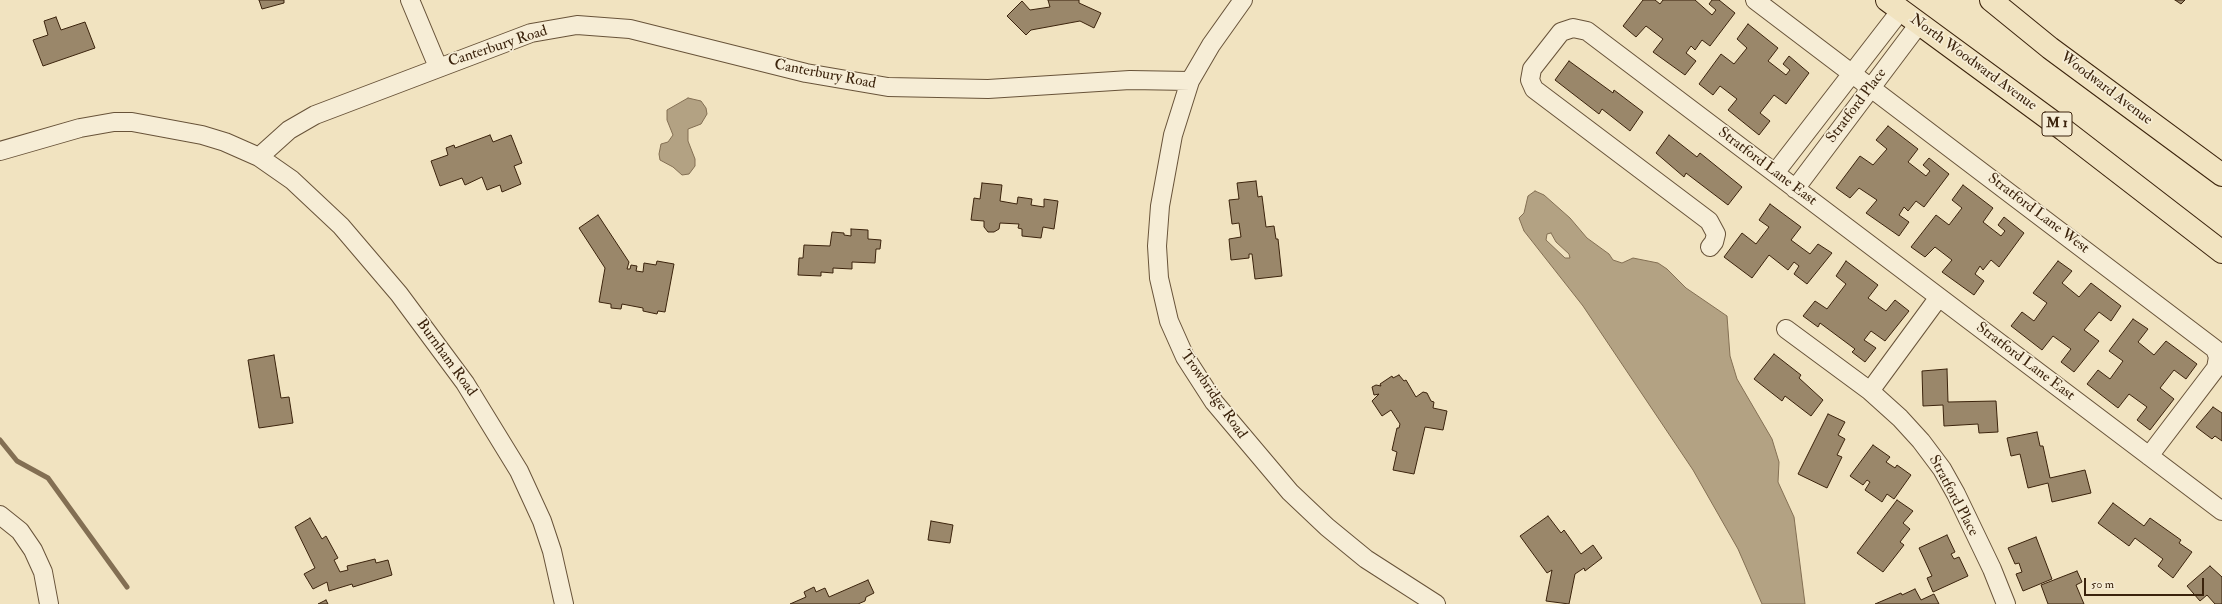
<!DOCTYPE html>
<style>
body{margin:0}
#map{position:relative;width:2222px;height:604px;overflow:hidden;background:#f1e3c0;font-family:"IM FELL Double Pica",serif}
canvas{display:block}
.scale{position:absolute;left:2084px;top:578px;width:120px;height:18px;box-sizing:border-box;border:2px solid #3b230c;border-top:0;padding-left:5px;font-size:12px;line-height:14px;white-space:nowrap;color:#3b230c;-webkit-text-stroke:3px #f6edd6;paint-order:stroke}
</style>
<div id="map">
<canvas width="2222" height="604"></canvas>
<div class="scale">50 m</div>
</div>
<script>
const g = document.querySelector('canvas').getContext('2d');
g.lineJoin = 'round';
function fill(path, color) {
  g.fillStyle = color;
  g.fill(path, 'evenodd');
}
function poly(rows) {
  const path = new Path2D();
  for (const r of rows) {
    path.moveTo(r[0], r[1]);
    for (let i = 2; i < r.length; i += 2) path.lineTo(r[i], r[i + 1]);
  }
  return path;
}
function trace(path, color, width, dash) {
  g.strokeStyle = color;
  g.lineWidth = width;
  g.lineCap = dash ? 'butt' : 'round';
  g.setLineDash(dash || []);
  g.stroke(path);
}
function write(font, color, halo, rows, align = 'center') {
  g.font = font + ' "IM FELL Double Pica",serif';
  g.lineWidth = 3.5;
  g.setLineDash([]);
  g.textBaseline = 'middle';
  g.strokeStyle = halo;
  g.fillStyle = color;
  for (const [text, x, y, turn = 0] of rows) {
    g.save();
    g.translate(x, y);
    g.rotate((+turn || 0) * Math.PI / 180);
    g.textAlign = isNaN(turn) ? turn : align;
    if (halo) g.strokeText(text, 0, 0);
    g.fillText(text, 0, 0);
    g.restore();
  }
}
const water = poly([
 [688,98,701,101,706,108,707,114,701,124,688,129,688,141,695,159,695,166,689,174,682,175,673,167,660,160,659,154,661,144,668,142,673,135,667,120,667,110,688,98],
 [1535,191,1544,195,1570,218,1587,238,1609,254,1613,260,1622,263,1633,258,1658,263,1667,269,1686,288,1727,316,1730,356,1737,379,1772,439,1779,462,1778,482,1794,517,1805,604,1762,604,1738,549,1693,470,1583,306,1524,231,1519,218,1524,213,1528,196,1535,191],
 [1551,233,1556,242,1569,254,1570,258,1565,258,1546,240,1547,234,1551,233]
]);
fill(water, '#b3a283');
trace(water, '#836f53', 1);
trace(poly([
 [0,440,17,461,48,478,127,587]
]), '#836f53', 5);
const building = poly([
 [259,0,284,0,284,3,262,9,259,0],
 [1048,0,1079,0,1079,3,1101,13,1094,28,1080,21,1031,30,1026,35,1007,16,1022,1,1030,10,1050,7,1048,0],
 [1643,0,1655,0,1660,4,1663,0,1695,0,1712,15,1716,10,1709,4,1712,0,1719,0,1735,13,1710,46,1702,40,1695,50,1691,46,1686,53,1696,61,1685,75,1653,52,1663,39,1646,26,1636,37,1623,26,1643,0],
 [2175,0,2185,0,2181,4,2175,0],
 [56,17,61,30,85,22,95,48,43,66,33,40,48,35,44,21,56,17],
 [1748,24,1778,48,1768,61,1786,75,1790,70,1783,64,1789,56,1809,73,1786,104,1774,95,1760,113,1770,121,1759,135,1728,110,1737,99,1720,86,1713,95,1699,84,1721,54,1734,64,1747,48,1737,39,1748,24],
 [1569,61,1613,93,1614,90,1643,112,1630,131,1602,109,1599,114,1555,80,1569,61],
 [1888,126,1918,149,1908,162,1926,176,1930,171,1923,165,1929,158,1949,174,1924,207,1916,201,1908,211,1904,207,1899,215,1909,222,1899,236,1866,213,1877,200,1859,188,1850,198,1836,188,1860,156,1873,165,1887,149,1876,140,1888,126],
 [490,135,493,142,511,135,522,163,514,166,521,184,502,192,500,185,487,190,482,177,465,185,462,178,440,186,431,161,448,155,446,148,454,145,455,148,490,135],
 [1669,135,1697,157,1700,153,1742,187,1728,205,1686,173,1684,177,1656,153,1669,135],
 [1256,181,1258,197,1262,196,1266,227,1274,226,1276,239,1278,239,1282,276,1255,279,1252,254,1249,254,1249,258,1231,260,1229,239,1241,237,1239,223,1232,224,1229,200,1239,199,1237,183,1256,181],
 [982,183,1002,185,1000,201,1017,204,1018,197,1032,199,1031,205,1044,207,1044,199,1058,201,1054,229,1043,227,1041,238,1022,236,1022,229,1018,228,1019,224,1000,223,999,229,994,232,988,232,984,227,984,221,971,220,974,198,980,199,982,183],
 [1963,185,1993,208,1983,222,2001,236,2005,231,1998,225,2004,217,2024,233,1999,267,1991,260,1983,270,1980,266,1975,274,1984,281,1974,295,1942,272,1952,260,1935,247,1925,257,1911,247,1936,215,1949,225,1962,208,1952,200,1963,185],
 [1770,204,1801,227,1791,240,1810,254,1818,244,1832,253,1807,284,1794,274,1799,266,1794,262,1788,270,1769,255,1752,278,1724,257,1742,233,1756,244,1769,227,1759,220,1770,204],
 [598,215,629,262,627,269,630,269,631,265,637,266,636,271,643,272,644,263,656,265,657,261,674,264,665,312,658,311,657,314,643,311,643,308,622,304,621,309,611,308,611,304,599,302,605,268,579,228,598,215],
 [851,229,868,230,868,239,881,240,880,249,876,249,875,263,852,262,852,269,833,268,833,273,821,272,821,276,798,275,799,258,803,258,804,245,830,246,832,232,844,233,844,235,851,236,851,229],
 [1846,261,1878,285,1868,298,1886,311,1895,300,1909,311,1885,341,1871,331,1864,340,1876,348,1865,362,1852,352,1855,349,1820,323,1818,327,1803,316,1815,301,1827,309,1846,284,1836,276,1846,261],
 [2058,261,2072,271,2062,283,2079,297,2091,283,2121,306,2111,321,2099,312,2084,330,2099,341,2074,372,2061,362,2071,349,2053,336,2042,350,2011,326,2022,312,2034,321,2047,303,2033,293,2058,261],
 [2133,319,2148,329,2138,342,2154,355,2166,341,2197,364,2186,379,2174,370,2160,388,2174,399,2150,430,2137,420,2147,407,2129,394,2118,408,2087,384,2098,370,2110,379,2123,361,2109,351,2133,319],
 [1774,354,1801,375,1799,378,1823,400,1811,416,1785,396,1782,401,1754,379,1774,354],
 [274,355,281,398,289,397,293,423,259,428,248,360,274,355],
 [1947,369,1948,402,1996,401,1998,432,1979,433,1978,424,1944,426,1943,405,1923,406,1922,371,1947,369],
 [1399,375,1404,381,1406,380,1416,397,1423,392,1427,393,1431,401,1434,402,1433,408,1447,411,1443,430,1425,427,1414,474,1393,470,1397,452,1392,450,1397,428,1399,428,1400,424,1391,410,1382,416,1372,401,1379,394,1374,395,1372,387,1376,385,1381,386,1380,384,1392,376,1393,378,1399,375],
 [2213,407,2222,413,2222,441,2215,436,2212,439,2196,427,2213,407],
 [1828,414,1845,422,1838,435,1845,439,1837,455,1842,457,1827,488,1798,474,1828,414],
 [2037,432,2040,446,2043,446,2050,478,2085,470,2091,493,2052,502,2048,483,2028,488,2020,454,2011,456,2007,438,2037,432],
 [1873,445,1890,457,1886,462,1895,468,1897,465,1911,475,1894,499,1887,494,1882,502,1865,490,1870,482,1867,480,1863,485,1850,476,1873,445],
 [1897,500,1913,511,1903,523,1910,529,1900,542,1904,545,1883,572,1857,553,1897,500],
 [2113,503,2144,526,2150,518,2181,540,2179,543,2192,552,2173,578,2158,566,2163,559,2135,538,2129,546,2098,523,2113,503],
 [1548,516,1561,533,1564,530,1581,554,1593,545,1602,558,1585,571,1584,568,1575,574,1569,604,1546,601,1552,570,1547,573,1520,536,1548,516],
 [310,518,322,539,326,536,338,558,334,560,340,572,348,570,347,566,375,559,376,563,388,560,392,575,353,587,352,584,329,591,327,582,313,589,304,574,315,568,295,527,310,518],
 [931,521,953,525,950,543,928,540,931,521],
 [1947,535,1955,552,1951,554,1954,559,1959,557,1968,576,1933,592,1927,578,1932,576,1919,548,1947,535],
 [2036,537,2052,579,2023,591,2016,574,2022,572,2019,563,2015,564,2008,548,2036,537],
 [2210,566,2222,577,2222,604,2215,604,2207,595,2200,601,2187,586,2210,566],
 [2077,571,2082,582,2076,585,2084,604,2048,604,2041,585,2077,571],
 [868,580,874,593,866,597,865,601,858,604,790,604,806,597,804,592,814,587,816,592,825,588,829,597,868,580],
 [1915,589,1921,600,1934,594,1939,604,1875,604,1901,593,1902,595,1915,589],
 [326,600,328,604,318,604,326,600]
]);
fill(building, '#9a876a');
trace(building, '#3b230c', 1);
const minor = poly([
 [410,0,438,67],
 [1243,0,1211,45,1190,81,1173,135,1160,206,1157,246,1159,278,1169,321,1185,357,1214,402,1290,492,1327,527,1366,559,1436,604],
 [1755,0,2215,349,2218,357,2216,368,2149,456],
 [0,151,80,128,114,122,132,122,202,135,225,142,259,157,289,130,315,115,531,33,577,25,630,29,806,73,888,87,988,89,1130,80,1190,81],
 [259,157,292,180,341,226,399,294,465,383,519,471,542,521,552,551,564,604],
 [1775,173,1901,10],
 [1795,189,1919,24],
 [1710,247,1714,242,1716,234,1709,221,1534,89,1530,80,1532,69,1561,32,1573,28,1587,31,2222,511],
 [1786,329,1870,391,1900,418,1921,441,1942,469,1956,494,1992,569,2006,604],
 [1870,391,1939,297],
 [0,515,20,531,33,550,43,572,49,604]
]);
const major = poly([
 [1887,0,2064,130,2222,252],
 [1991,0,2050,48,2222,175]
]);
trace(minor, '#685339', 20);
trace(major, '#3b230c', 24);
trace(minor, '#f6edd6', 18);
trace(major, '#f1e3c0', 22);
for (const [x, y, w] of [
 [2057,124,30]
]) {
  const box = new Path2D();
  box.roundRect(x - w / 2, y - 12, w, 24, 3);
  g.fillStyle = '#f6edd6';
  g.fill(box);
  trace(box, '#3b230c', 1);
}
write('bold 14px', '#3b230c', null, [
 ["M 1",2057,124]
]);
write('15px', '#3b230c', '#f6edd6', [
 ["Canterbury Road",498,47,-18],
 ["North Woodward Avenue",1973,63,36],
 ["Canterbury Road",825,75,11],
 ["Woodward Avenue",2106,89,37],
 ["Stratford Place",1857,106,-53],
 ["Stratford Lane East",1767,167,37],
 ["Stratford Lane West",2038,214,37],
 ["Burnham Road",446,358,54],
 ["Stratford Lane East",2025,362,37],
 ["Trowbridge Road",1213,395,55],
 ["Stratford Place",1953,496,62]
]);
</script>
